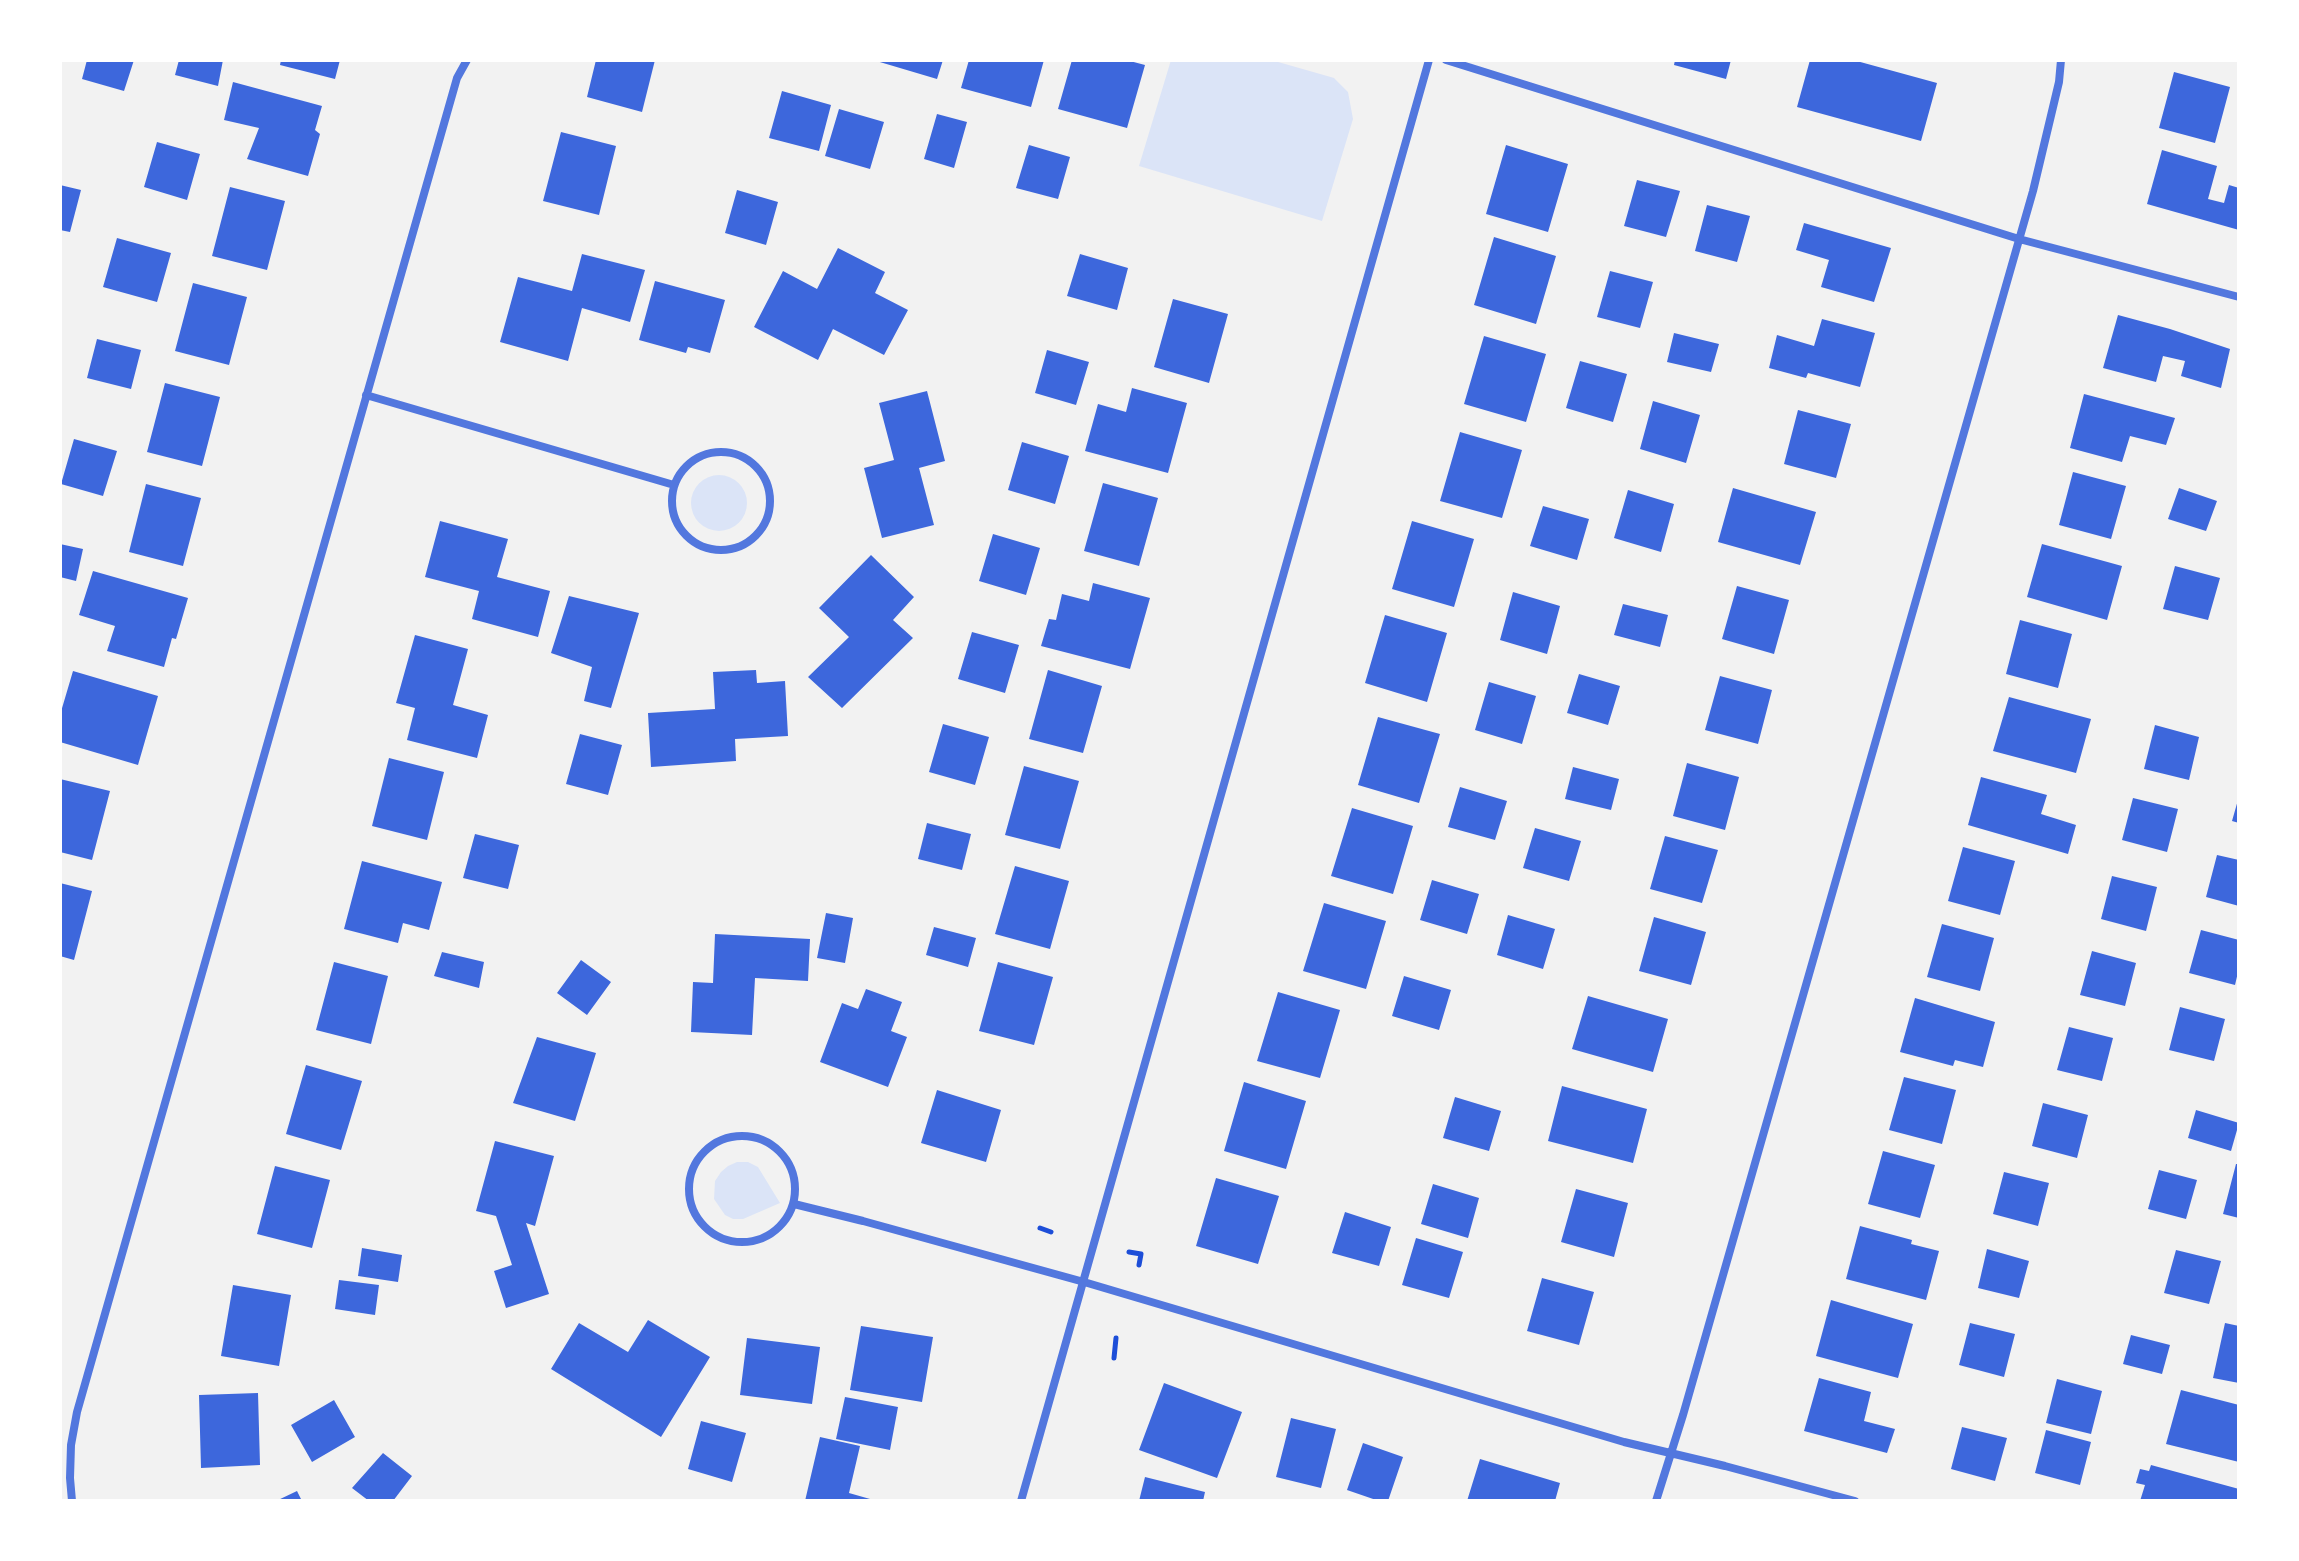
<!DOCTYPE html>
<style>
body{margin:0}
#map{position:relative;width:2299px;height:1561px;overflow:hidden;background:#f2f2f2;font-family:"Asap Condensed",sans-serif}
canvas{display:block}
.frame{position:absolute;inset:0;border:62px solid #fff;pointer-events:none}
</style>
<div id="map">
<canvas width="2299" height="1561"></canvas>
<div class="frame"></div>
</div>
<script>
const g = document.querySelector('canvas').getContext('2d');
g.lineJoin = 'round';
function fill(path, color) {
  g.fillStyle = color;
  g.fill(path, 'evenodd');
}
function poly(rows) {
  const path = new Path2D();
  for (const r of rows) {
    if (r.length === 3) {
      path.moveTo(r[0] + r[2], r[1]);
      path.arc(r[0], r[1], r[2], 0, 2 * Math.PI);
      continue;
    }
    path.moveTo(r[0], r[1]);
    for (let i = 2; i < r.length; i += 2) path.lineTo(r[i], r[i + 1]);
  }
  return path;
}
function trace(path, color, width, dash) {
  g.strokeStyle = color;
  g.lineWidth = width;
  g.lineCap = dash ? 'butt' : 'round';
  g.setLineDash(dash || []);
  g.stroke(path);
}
fill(poly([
 [1171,60,1271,60,1334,78,1348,92,1353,119,1322,221,1139,166],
 [719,503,28],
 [737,1162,748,1162,758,1167,780,1203,743,1219,733,1219,725,1215,714,1199,715,1181,721,1172,728,1166]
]), '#dbe4f7');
fill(poly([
 [87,60,134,60,124,91,82,79],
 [179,60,223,60,218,86,175,75],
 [281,60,340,60,335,79,280,65],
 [596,60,655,60,642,112,587,97],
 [873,60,943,60,937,79],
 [969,60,1044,60,1031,107,961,88],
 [1072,60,1126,60,1145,65,1127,128,1058,109],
 [1675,60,1731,60,1726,79,1674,65],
 [1810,60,1853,60,1937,83,1921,141,1797,107],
 [2174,72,2230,87,2215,143,2159,128],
 [233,82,322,106,315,130,320,134,308,176,247,159,259,128,224,120],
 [782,91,831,105,819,151,769,138],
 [839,109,884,122,870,169,825,156],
 [937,114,967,122,954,168,924,159],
 [561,132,616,146,599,215,543,201],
 [157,142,200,154,187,200,144,187],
 [1029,145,1070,157,1058,199,1016,188],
 [1506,145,1568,164,1548,232,1486,214],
 [2162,150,2217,166,2208,199,2224,203,2229,185,2239,188,2239,230,2147,204],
 [1637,180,1680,191,1666,237,1624,226],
 [60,185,81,190,70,232,60,230],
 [230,187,285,201,267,270,212,256],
 [737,190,778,202,766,245,725,233],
 [1707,205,1750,216,1737,262,1695,251],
 [1804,223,1891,248,1874,302,1821,287,1829,260,1796,250],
 [1494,237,1556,256,1536,324,1474,305],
 [117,238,171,253,157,302,103,287],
 [838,248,885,272,875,293,908,310,884,355,833,329,818,360,754,327,783,271,817,289],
 [582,254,645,270,630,322,582,308,568,361,500,342,518,277,572,291],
 [1080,254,1128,268,1117,310,1067,296],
 [1610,271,1653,282,1640,328,1597,317],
 [655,281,725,300,710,353,688,347,686,353,639,340],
 [193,283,247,297,229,365,175,351],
 [1173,299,1228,314,1209,383,1154,367],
 [2118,315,2170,329,2230,349,2221,388,2181,376,2185,361,2163,356,2156,382,2103,368],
 [1822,319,1875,333,1860,387,1808,373,1806,378,1769,368,1777,335,1814,346],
 [1674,333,1719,344,1711,372,1667,362],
 [1484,336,1546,354,1526,422,1464,404],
 [97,339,141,350,131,389,87,378],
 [1047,350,1089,362,1076,405,1035,393],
 [1580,361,1627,374,1613,422,1566,408],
 [165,383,220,397,202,466,147,452],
 [1132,388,1187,403,1168,473,1085,451,1098,404,1126,412],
 [927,391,945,461,919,468,934,525,882,538,864,468,894,460,879,403],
 [2084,394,2175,418,2166,445,2130,436,2122,462,2070,448],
 [1653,401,1700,415,1686,463,1640,449],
 [1798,410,1851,424,1836,478,1784,464],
 [1460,432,1522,450,1502,518,1440,501],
 [74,439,117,451,103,496,61,484],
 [1022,442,1069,456,1055,504,1008,490],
 [2073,472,2126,486,2111,539,2059,525],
 [1103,483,1158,498,1139,566,1084,551],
 [146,484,201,498,183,566,129,552],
 [1733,488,1816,512,1800,565,1718,542],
 [2179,488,2217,501,2206,531,2168,519],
 [1628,490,1674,504,1661,552,1614,538],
 [1543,506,1589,519,1577,560,1530,546],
 [440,521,508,539,497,577,550,591,538,637,472,619,479,591,425,577],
 [1412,521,1474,539,1454,607,1392,589],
 [993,534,1040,548,1026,595,979,581],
 [60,544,83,549,76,581,60,577],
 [2042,544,2122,566,2107,620,2027,597],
 [871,555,914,597,893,620,913,638,842,708,808,677,849,637,819,608],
 [2175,566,2220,578,2208,620,2163,609],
 [93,571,188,598,176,639,172,638,164,667,107,651,115,626,79,615],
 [1093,583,1150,598,1130,669,1041,646,1049,619,1056,620,1062,594,1089,601],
 [1737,586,1789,600,1774,654,1722,639],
 [1513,592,1560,606,1547,654,1500,640],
 [569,596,639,613,611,708,584,701,592,667,551,653],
 [1623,604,1668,615,1660,647,1614,635],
 [1385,615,1447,633,1427,702,1365,683],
 [2020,620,2072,634,2058,688,2006,674],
 [972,632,1019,645,1005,693,958,679],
 [415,635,468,649,453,705,488,715,477,758,407,740,415,708,396,703],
 [756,670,757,683,785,681,788,736,735,739,736,761,651,767,648,713,715,709,713,672],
 [1048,670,1102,686,1083,753,1029,739],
 [73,671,158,696,138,765,60,742,60,715],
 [1579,674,1620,686,1608,725,1567,713],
 [1720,676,1772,690,1758,744,1705,730],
 [1489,682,1536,696,1522,744,1475,730],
 [2009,697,2091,719,2076,773,1993,751],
 [1378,717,1440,734,1419,803,1358,785],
 [943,724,989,737,975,785,929,772],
 [2155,725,2199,737,2189,780,2144,769],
 [580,734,622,745,608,795,566,784],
 [389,758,444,772,427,840,372,826],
 [1687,763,1739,777,1725,830,1673,816],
 [1024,766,1079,781,1060,849,1005,835],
 [1573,767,1619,779,1611,810,1565,799],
 [1981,777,2047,795,2041,814,2076,825,2068,854,1968,825],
 [60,779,110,791,92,860,60,852],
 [1460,787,1507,801,1495,840,1448,827],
 [2133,798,2178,809,2167,852,2122,840],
 [2238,800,2239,800,2239,823,2232,821],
 [1352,808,1413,826,1393,894,1331,876],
 [927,823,971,834,962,870,918,859],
 [1535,828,1581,841,1569,881,1523,868],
 [475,834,519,845,508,889,463,878],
 [1665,836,1718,850,1702,903,1650,889],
 [1963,847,2015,861,2000,915,1948,901],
 [2217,855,2239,860,2239,906,2206,897],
 [362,861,442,882,429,930,403,923,398,943,344,929],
 [1015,866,1069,881,1050,949,995,934],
 [2112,876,2157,887,2146,931,2101,919],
 [1432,880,1479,894,1467,934,1420,920],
 [60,883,92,891,74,960,60,956],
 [1324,903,1386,921,1366,989,1303,971],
 [826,913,853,918,845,963,817,958],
 [1508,915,1555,929,1543,969,1497,955],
 [1654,917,1706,932,1691,985,1639,971],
 [1942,924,1994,938,1980,991,1927,977],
 [934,927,976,938,968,967,926,955],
 [2201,930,2239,940,2239,968,2235,985,2189,973],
 [715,934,810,939,808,981,755,978,752,1035,691,1032,693,982,713,983],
 [2092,951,2136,963,2125,1006,2080,995],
 [442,952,484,962,479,988,434,976],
 [581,960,611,982,587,1015,557,993],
 [334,962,388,976,371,1044,316,1030],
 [998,962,1053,977,1034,1045,979,1031],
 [1404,976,1451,990,1439,1030,1392,1016],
 [866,989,902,1002,891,1031,907,1037,888,1087,820,1062,842,1003,858,1009],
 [1278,992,1340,1010,1320,1078,1257,1061],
 [1588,996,1668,1019,1653,1072,1572,1049],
 [1915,998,1995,1022,1983,1067,1955,1060,1953,1066,1900,1052],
 [2180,1007,2225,1019,2214,1061,2169,1050],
 [2069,1027,2113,1038,2102,1081,2057,1070],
 [537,1037,596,1053,575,1121,513,1103],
 [306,1065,362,1081,341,1150,286,1134],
 [1904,1077,1956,1090,1942,1144,1889,1130],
 [1244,1082,1306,1101,1286,1169,1224,1151],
 [1562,1086,1647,1109,1633,1163,1548,1141],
 [937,1090,1001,1110,986,1162,921,1143],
 [1455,1097,1501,1111,1489,1151,1443,1138],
 [2043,1103,2088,1115,2077,1158,2032,1146],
 [2196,1110,2239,1123,2231,1151,2188,1138],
 [495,1141,554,1156,535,1226,526,1223,549,1294,506,1308,494,1271,512,1265,496,1216,476,1211],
 [1883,1151,1935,1165,1920,1218,1868,1204],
 [2236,1164,2239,1164,2239,1218,2223,1214],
 [275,1166,330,1180,312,1248,257,1234],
 [2159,1170,2197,1180,2186,1219,2148,1209],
 [2004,1172,2049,1183,2038,1226,1993,1214],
 [1216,1178,1279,1196,1258,1264,1196,1246],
 [1433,1184,1479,1198,1468,1238,1421,1224],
 [1576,1189,1628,1203,1614,1257,1561,1242],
 [1345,1212,1391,1227,1379,1266,1332,1253],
 [1860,1226,1912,1240,1911,1244,1939,1251,1926,1300,1846,1279],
 [1416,1238,1463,1252,1449,1298,1402,1285],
 [362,1248,402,1255,398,1282,358,1276],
 [1987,1249,2029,1261,2019,1298,1978,1288],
 [2176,1250,2221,1261,2209,1304,2164,1293],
 [1542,1278,1594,1292,1579,1345,1527,1331],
 [339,1280,379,1285,375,1315,335,1309],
 [233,1285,291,1295,279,1366,221,1356],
 [1831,1300,1913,1324,1898,1378,1816,1356],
 [648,1320,710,1357,661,1437,551,1369,579,1323,628,1352],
 [1970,1323,2015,1334,2004,1377,1959,1365],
 [2225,1323,2239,1326,2239,1383,2213,1378],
 [861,1326,933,1337,922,1402,850,1390],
 [2131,1335,2170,1345,2162,1374,2123,1364],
 [747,1338,820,1347,812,1404,740,1395],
 [1819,1378,1871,1392,1864,1421,1895,1429,1887,1453,1804,1431],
 [2057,1379,2102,1391,2091,1434,2046,1423],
 [1164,1383,1242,1412,1217,1478,1139,1450],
 [2181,1390,2239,1405,2239,1462,2166,1444],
 [258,1393,260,1465,201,1468,199,1395],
 [845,1397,898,1407,890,1450,836,1439],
 [334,1400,355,1437,312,1462,291,1425],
 [1291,1418,1336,1429,1321,1488,1276,1477],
 [701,1421,746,1433,732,1482,688,1469],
 [1962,1427,2007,1438,1995,1481,1951,1469],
 [2046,1430,2091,1442,2080,1485,2035,1473],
 [820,1437,860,1446,849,1493,877,1501,805,1501],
 [1363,1443,1403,1457,1388,1501,1379,1501,1347,1490],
 [383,1453,412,1476,393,1501,369,1501,352,1488],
 [1480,1459,1560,1483,1555,1501,1467,1501],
 [2151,1465,2239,1489,2239,1501,2140,1501,2145,1485,2136,1483,2140,1469,2149,1471],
 [1145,1477,1205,1492,1203,1501,1139,1501],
 [297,1491,302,1501,276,1501]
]), '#3d67dc');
trace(poly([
 [1040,1228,1051,1232],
 [1129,1252,1141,1254,1139,1265],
 [1114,1358,1116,1338]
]), '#1d4ed8', 5);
trace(poly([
 [1446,60,2019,239,2239,297],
 [366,395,674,485],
 [721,501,49],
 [742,1189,53],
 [794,1204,863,1221,1084,1282,1624,1442,1725,1466,1855,1501],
 [72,1501,70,1478,71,1445,77,1412,457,78,467,60],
 [1021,1501,1429,60],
 [1656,1501,1683,1415,2033,191,2059,82,2061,60]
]), '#5277de', 8);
</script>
